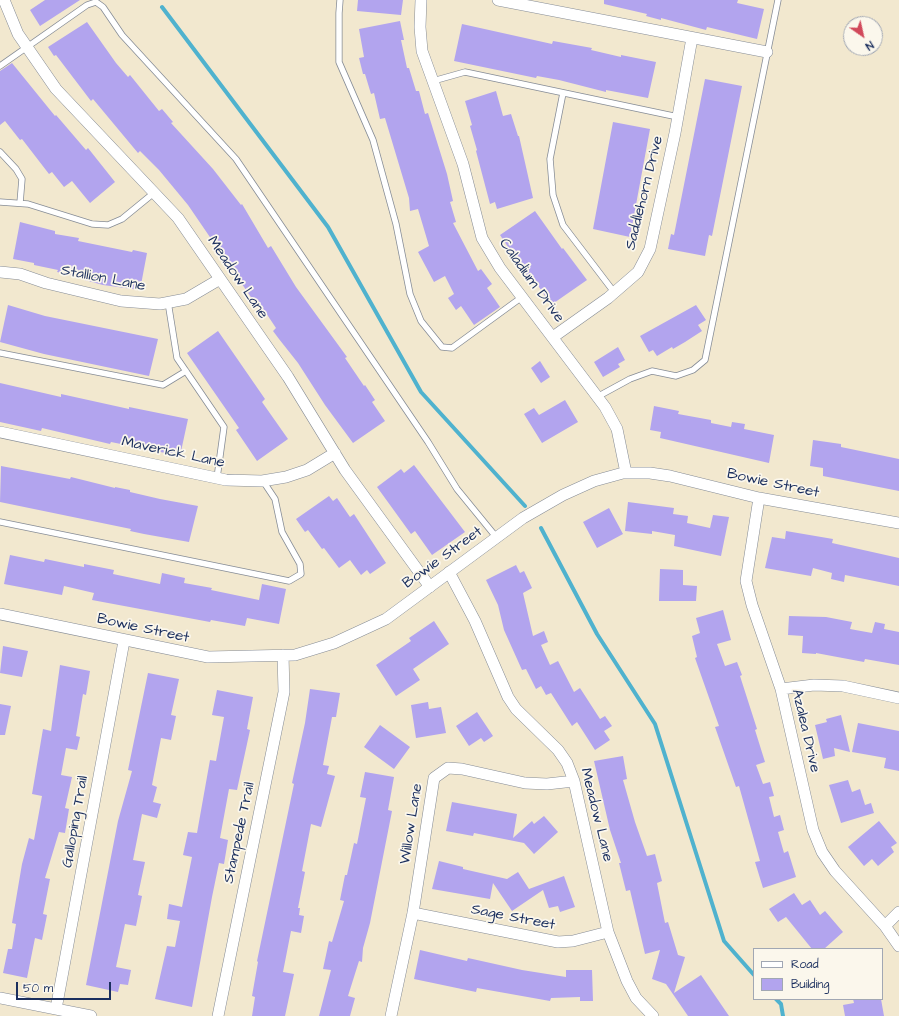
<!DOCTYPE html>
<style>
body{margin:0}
#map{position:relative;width:899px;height:1016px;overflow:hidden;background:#f2e8cf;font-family:"Architects Daughter",sans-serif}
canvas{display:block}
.legend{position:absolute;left:753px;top:948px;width:130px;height:52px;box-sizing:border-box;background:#fbf7ec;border:1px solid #a1a7b3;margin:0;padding:5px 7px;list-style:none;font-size:12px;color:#1b2f5e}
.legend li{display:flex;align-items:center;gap:8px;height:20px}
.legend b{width:20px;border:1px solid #a1a7b3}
.north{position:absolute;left:843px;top:16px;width:40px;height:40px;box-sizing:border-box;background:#fbf7ec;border:1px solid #a1a7b3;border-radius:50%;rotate:146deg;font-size:11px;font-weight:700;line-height:16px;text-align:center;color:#1b2f5e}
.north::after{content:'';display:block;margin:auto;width:14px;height:18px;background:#d1495b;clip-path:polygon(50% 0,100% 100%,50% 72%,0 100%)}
.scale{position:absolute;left:16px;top:982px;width:95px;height:18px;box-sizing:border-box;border:2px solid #1b2f5e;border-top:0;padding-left:5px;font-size:12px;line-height:14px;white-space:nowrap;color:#1b2f5e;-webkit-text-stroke:3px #fbf7ec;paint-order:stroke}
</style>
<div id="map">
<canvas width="899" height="1016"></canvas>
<ul class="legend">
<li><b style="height:5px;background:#fff"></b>Road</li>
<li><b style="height:11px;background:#b2a4ee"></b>Building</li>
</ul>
<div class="north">N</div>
<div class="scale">50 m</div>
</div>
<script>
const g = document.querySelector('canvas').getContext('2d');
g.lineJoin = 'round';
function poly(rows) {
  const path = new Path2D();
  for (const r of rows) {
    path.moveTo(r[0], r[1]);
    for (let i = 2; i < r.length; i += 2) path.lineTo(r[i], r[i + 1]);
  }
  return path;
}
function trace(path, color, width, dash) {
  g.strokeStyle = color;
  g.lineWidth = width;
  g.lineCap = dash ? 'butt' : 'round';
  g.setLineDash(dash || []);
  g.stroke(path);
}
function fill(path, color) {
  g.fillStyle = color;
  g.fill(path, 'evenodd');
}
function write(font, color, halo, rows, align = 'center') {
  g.font = font + ' "Architects Daughter",sans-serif';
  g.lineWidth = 3.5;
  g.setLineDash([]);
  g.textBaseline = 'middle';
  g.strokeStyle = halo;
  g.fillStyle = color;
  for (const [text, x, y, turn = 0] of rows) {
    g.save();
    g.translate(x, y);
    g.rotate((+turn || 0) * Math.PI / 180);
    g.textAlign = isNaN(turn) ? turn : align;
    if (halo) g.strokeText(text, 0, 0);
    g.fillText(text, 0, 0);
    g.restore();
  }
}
trace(poly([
 [162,7,328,227,421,392,525,506],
 [541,528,597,634,655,724,724,941,754,975],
 [776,999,781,1004,783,1016]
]), '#4fb2ce', 4);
fill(poly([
 [45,0,80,0,40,26,30,10],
 [358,0,403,0,401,15,357,11],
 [604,0,738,0,737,3,764,9,757,39,707,27,706,30,661,18,661,20,646,16,647,14,604,4],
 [400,21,404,40,401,40,407,68,409,68,416,91,419,91,425,114,428,113,447,174,453,201,450,202,456,222,453,223,478,271,481,269,492,284,487,288,500,307,474,325,461,306,456,310,448,298,454,294,445,276,434,282,418,252,429,246,418,209,410,211,409,198,385,118,380,119,374,93,371,94,365,74,363,74,359,58,364,57,359,29],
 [87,22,116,63,128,77,130,75,159,111,162,109,173,122,171,123,213,169,241,205,242,204,268,248,271,246,296,287,347,357,345,358,364,386,365,385,375,400,372,402,385,421,353,443,325,405,298,363,279,339,273,331,276,328,260,304,257,306,188,205,159,170,140,151,138,153,93,99,91,101,56,55,54,56,48,47],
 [462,24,552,44,553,41,592,48,591,50,621,57,621,55,656,62,648,98,606,90,606,92,559,80,537,76,536,78,454,61],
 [12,63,55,116,56,115,86,150,88,148,115,182,90,203,72,181,64,187,52,172,49,174,22,139,20,140,5,121,0,125,0,71],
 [705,79,742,86,712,236,709,235,705,256,668,249,671,234,674,235],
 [496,91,503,116,511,114,518,136,519,136,533,198,497,209,495,202,490,204,476,151,477,150,470,126,472,125,465,101],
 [613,122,650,129,630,237,593,229],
 [535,211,562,249,563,248,587,280,551,305,535,281,532,283,500,235],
 [20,222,55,231,55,234,79,238,78,241,132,252,133,250,147,253,140,290,103,285,81,279,81,277,57,272,58,270,34,265,34,263,13,259],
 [8,305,45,316,158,339,149,376,44,354,0,342],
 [696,305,706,320,698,325,702,331,685,342,673,349,672,347,657,356,653,350,649,352,640,336],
 [218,331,265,399,262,402,288,439,257,461,236,430,239,428,187,353],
 [618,347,625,360,618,364,620,367,603,377,594,362],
 [540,361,550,377,541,383,531,368],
 [0,383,61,397,61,394,129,409,129,407,188,419,180,456,111,442,110,444,42,428,41,431,0,422],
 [565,400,578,422,542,443,524,414,534,408,539,415],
 [654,406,679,411,678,414,711,420,711,423,731,427,732,422,745,424,744,429,774,435,769,463,660,438,661,432,650,430],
 [813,440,841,444,841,447,899,459,899,491,823,476,823,468,810,466],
 [414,465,465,532,432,555,415,531,411,534,377,487,401,469,404,473],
 [1,466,70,479,71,477,115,488,115,487,130,490,130,492,160,499,198,506,189,542,144,534,130,531,131,529,0,502],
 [329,496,333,501,337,498,350,517,354,514,386,563,370,574,367,570,361,575,350,560,339,568,324,548,322,549,308,530,305,532,296,519],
 [628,502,674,508,673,514,688,516,687,523,710,528,713,515,729,517,721,556,674,546,675,535,652,531,652,534,625,531],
 [609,508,623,534,597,548,583,522],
 [786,531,833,539,832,543,899,558,899,586,845,575,844,582,831,579,832,573,813,568,811,576,765,568,772,537,785,539],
 [10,555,44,562,45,559,84,567,84,564,114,570,113,574,160,584,162,573,185,578,184,583,212,588,211,590,259,600,262,584,286,589,279,624,247,618,245,626,211,620,210,622,92,600,94,593,64,586,62,595,4,584],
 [516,565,520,573,524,571,532,588,523,593,533,636,544,631,548,642,541,645,550,665,558,661,574,692,580,688,600,719,605,716,612,726,604,731,610,740,595,750,577,722,572,726,551,693,546,695,541,686,536,689,526,669,522,670,504,630,498,605,486,580],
 [660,569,683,570,683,585,697,586,696,601,659,601],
 [723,610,731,640,717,644,725,666,737,662,742,675,740,676,757,729,755,730,765,762,756,765,763,784,770,782,774,796,769,797,774,817,780,815,784,830,778,832,784,853,788,851,796,877,763,888,755,862,760,861,739,786,736,787,715,727,719,726,695,658,697,657,692,636,700,633,696,618],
 [789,616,826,617,852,622,850,629,872,633,875,622,885,624,884,629,899,632,899,665,865,659,864,662,816,653,816,654,802,653,803,636,788,635],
 [434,621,449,644,413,669,420,680,396,696,376,665,411,641,409,638],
 [3,646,28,651,22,677,0,673],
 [60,665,90,671,86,695,83,694,76,736,80,737,77,750,66,748,61,775,72,777,65,808,69,809,65,833,59,832,45,878,50,879,43,914,47,915,42,940,35,938,27,978,3,973,8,949,12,949,16,924,12,923,22,864,29,838,34,840,42,796,32,794,43,729,51,731],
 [148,673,179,679,171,715,176,716,171,740,161,738,152,785,157,787,153,802,161,804,157,818,142,814,133,860,145,862,138,895,142,896,136,926,125,924,116,967,131,970,128,985,120,984,118,992,86,985,118,821,132,771,128,770],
 [310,689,340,693,336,717,332,717,323,765,329,766,327,774,335,776,321,827,311,824,302,871,305,872,298,908,300,908,299,915,304,916,301,933,291,931,283,972,294,974,285,1016,252,1016,255,997,252,996,258,962,257,961,294,784,292,783,305,723],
 [217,690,253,697,247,729,250,730,237,790,229,789,220,838,228,840,224,864,219,863,212,897,192,1007,155,999,167,946,175,947,180,921,167,919,169,904,182,907,192,857,183,855,188,832,197,833,210,760,216,761,224,717,212,715],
 [428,702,429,709,441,707,446,733,416,738,411,705],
 [0,704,11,706,5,735,0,735],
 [477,712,493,736,484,742,481,738,469,746,456,726],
 [841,715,850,752,834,748,835,756,823,759,815,725,827,722,826,719],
 [858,723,899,731,899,771,884,768,886,758,852,752],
 [380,725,410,747,394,769,364,747],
 [623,756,627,779,623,780,635,822,647,856,655,854,662,881,657,883,665,923,668,922,678,955,685,957,674,993,701,975,729,1016,688,1016,666,984,652,979,660,950,645,954,630,890,626,891,619,863,621,863,610,830,594,761],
 [365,772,394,777,388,810,392,811,370,923,363,948,362,962,359,961,348,996,355,998,350,1016,319,1016,331,970,323,969,329,941,332,942,344,901,340,900,345,875,347,875,354,843,357,844,366,798,360,797],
 [848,780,852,792,860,789,865,805,871,803,874,813,841,823,829,785],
 [452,802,517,814,513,838,532,821,534,824,544,816,558,832,534,854,524,843,474,833,473,836,446,831],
 [879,821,897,843,891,847,894,852,878,866,872,859,864,866,848,847],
 [439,861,463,867,463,869,507,879,518,872,529,889,564,876,575,907,560,912,558,906,549,908,543,890,512,911,493,883,490,899,432,889],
 [794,893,802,905,810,900,820,915,825,911,843,932,824,949,812,949,786,917,778,922,769,909],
 [420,950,467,961,468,958,522,970,566,977,566,970,592,970,593,1001,580,1001,580,997,551,998,550,1001,477,988,476,992,414,979],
 [853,999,881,999,884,1016,845,1016,843,1005,854,1003]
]), '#b2a4ee');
const service = poly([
 [340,0,339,13,339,62,373,140,396,224,410,294,421,321,442,347,452,348,522,297],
 [0,66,87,5,96,2,103,7,122,35,236,159,428,442,457,489,497,538],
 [433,81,465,72,678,117],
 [563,93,550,159,553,195,563,225,614,292],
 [0,152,16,169,22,179,20,203],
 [0,202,28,204,92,224,108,225,122,219,155,192],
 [168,302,177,358,224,427,217,478],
 [0,353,163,385,186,371],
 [597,397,630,379,652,371,676,376,693,370,705,360,778,0],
 [0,522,289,581,301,574,300,564,282,532,275,499,263,481]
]);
const minor = poly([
 [4,0,18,34,56,89,178,218,288,377,345,470,430,587],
 [421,0,420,27,422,51,463,164,482,238,500,268,605,407,617,429,626,473],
 [498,0,767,52],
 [0,272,20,274,46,283,121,301,160,304,186,299,220,279],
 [553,337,608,298,638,272,650,249,675,133,692,38],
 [0,432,226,480,262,481,286,477,307,470,335,453],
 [759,498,746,581,752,605,781,689,813,830,822,852,835,871,885,926,899,946],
 [449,572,475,621,508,697,516,709,558,750,567,763,574,781,608,932,627,981,636,998,653,1016],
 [0,614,208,657,295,655,334,643,386,619,523,518,563,495,594,481,623,473,650,473,670,476,759,498,899,523],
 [781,689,814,685,843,686,899,698],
 [413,913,558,942,573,941,608,932],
 [885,926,899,912],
 [0,998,91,1016],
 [56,1009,124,641],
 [218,1016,284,692,283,655],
 [391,1016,413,913,434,778,448,768,462,769,525,783,547,784,574,781]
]);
trace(service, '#868c96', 7);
trace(minor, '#868c96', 12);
trace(service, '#fff', 5.5);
trace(minor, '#fff', 11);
write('15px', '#1b2f5e', '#fbf7ec', [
 ["Saddlehorn Drive",645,193,-76],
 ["Meadow Lane",237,278,56],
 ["Stallion Lane",103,279,11],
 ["Caladium Drive",531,281,54],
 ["Maverick Lane",173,453,12],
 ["Bowie Street",773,484,12],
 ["Bowie Street",443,558,-36],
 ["Bowie Street",143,629,12],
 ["Azalea Drive",805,731,77],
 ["Meadow Lane",596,815,76],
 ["Galloping Trail",76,822,-80],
 ["Willow Lane",412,824,-81],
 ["Stampede Trail",240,833,-78],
 ["Sage Street",513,918,11]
]);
</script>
